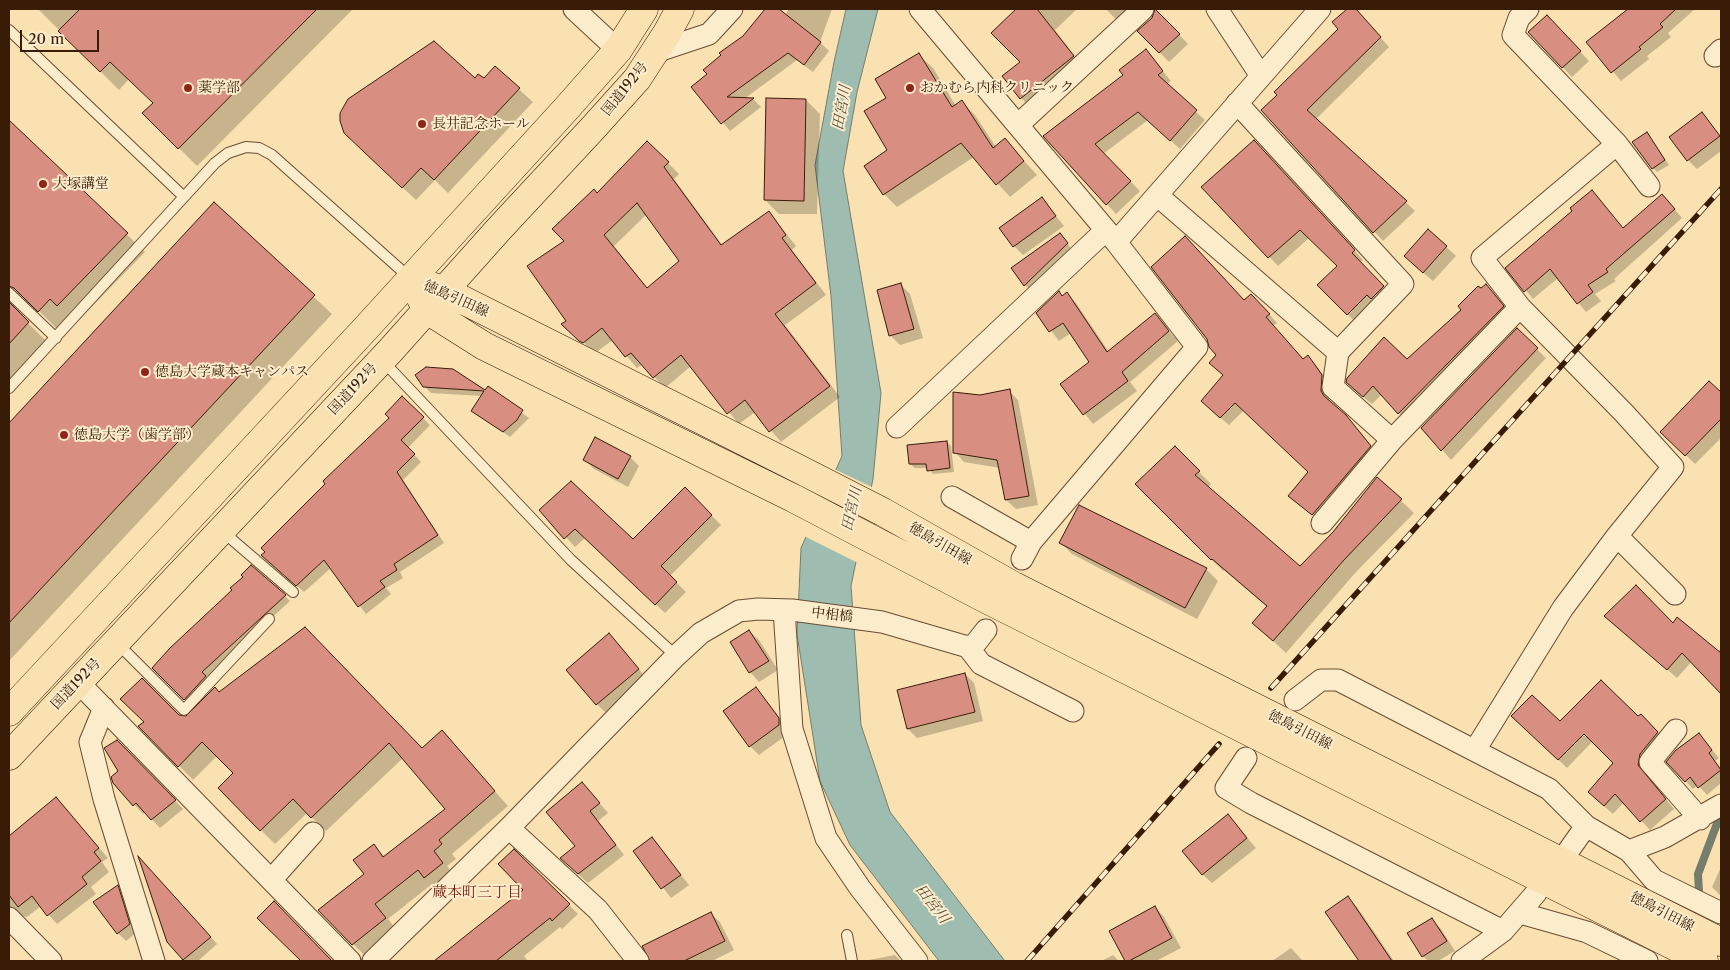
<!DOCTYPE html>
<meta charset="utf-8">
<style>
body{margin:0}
#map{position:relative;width:1730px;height:970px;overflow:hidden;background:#f9e1b1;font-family:"Libre Caslon Text",serif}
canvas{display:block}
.frame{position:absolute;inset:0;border:10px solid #391c08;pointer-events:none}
.scale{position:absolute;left:20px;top:30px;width:79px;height:22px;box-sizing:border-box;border:2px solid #391c08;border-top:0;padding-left:6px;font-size:15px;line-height:18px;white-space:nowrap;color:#391c08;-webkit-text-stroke:4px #fbeccc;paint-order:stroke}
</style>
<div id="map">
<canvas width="1730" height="970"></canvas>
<div class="frame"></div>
<div class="scale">20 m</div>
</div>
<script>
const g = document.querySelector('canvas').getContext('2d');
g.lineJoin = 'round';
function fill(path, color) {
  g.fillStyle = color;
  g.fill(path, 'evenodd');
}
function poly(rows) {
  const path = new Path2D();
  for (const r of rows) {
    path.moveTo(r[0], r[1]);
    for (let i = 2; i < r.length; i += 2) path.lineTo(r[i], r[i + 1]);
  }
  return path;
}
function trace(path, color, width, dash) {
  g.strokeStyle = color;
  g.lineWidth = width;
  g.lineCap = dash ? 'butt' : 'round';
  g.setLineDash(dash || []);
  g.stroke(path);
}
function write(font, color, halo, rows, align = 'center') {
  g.font = font + ' "Libre Caslon Text","Noto Serif JP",serif';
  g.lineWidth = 4;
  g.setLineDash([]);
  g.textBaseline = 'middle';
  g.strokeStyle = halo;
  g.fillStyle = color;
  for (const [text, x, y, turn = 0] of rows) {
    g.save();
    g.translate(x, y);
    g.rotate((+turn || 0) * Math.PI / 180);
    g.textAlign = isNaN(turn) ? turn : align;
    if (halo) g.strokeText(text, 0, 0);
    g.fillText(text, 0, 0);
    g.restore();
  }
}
const water = poly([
 [846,9,878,9,857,92,843,171,881,393,873,479,851,586,861,725,890,812,1005,961,939,961,850,845,820,781,797,634,801,548,842,456,831,296,815,165,834,62,846,9]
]);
fill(water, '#9ebdb0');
trace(water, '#767d6d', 1);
fill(poly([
 [834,469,874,488,858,563,804,536]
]), '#f9e1b1');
fill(poly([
 [38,9,353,9,197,166,144,113,154,103,129,79,119,90],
 [766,9,777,9,786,15,788,9,832,9,820,42,829,51,813,72,797,60,744,99,753,99,761,107,730,131,693,87,709,75],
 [1017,9,1077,9,1055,30,1084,68,1032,109,1021,98,1022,62,992,33],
 [1106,9,1152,9,1125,29],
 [1349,9,1355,9,1389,47,1316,119,1415,211,1383,241,1263,111,1339,29,1334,22],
 [1627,9,1695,9,1668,33,1671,37,1647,56,1649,59,1621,81,1588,42],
 [1156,11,1188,44,1169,62,1139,31,1153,18],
 [1556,26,1589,61,1572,77,1529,32],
 [1146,51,1171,81,1166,85,1205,120,1180,149,1148,120,1103,154,1140,191,1116,214,1045,136,1125,75],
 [919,55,933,68,956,106,962,102,975,115,996,147,1005,140,1037,175,1010,197,974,157,897,207,884,194,866,166,889,151,888,98],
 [495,68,533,102,448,193,435,180,416,200,363,151,475,80,484,80],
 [806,100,820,114,817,214,779,214,765,200],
 [1702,114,1721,137,1721,151,1697,169,1688,160],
 [17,129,145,252,76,323,69,316,57,329,33,305,23,306,20,311,21,316,46,341,9,381,9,138],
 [1651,138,1669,165,1657,172,1653,168],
 [1263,150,1363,260,1360,262,1391,296,1356,323,1319,285,1339,266,1310,237,1278,266,1203,187],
 [668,163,679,174,674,179,723,246,769,212,796,246,792,250,826,295,785,325,840,397,781,442,755,412,739,424,691,366,665,388,642,364,637,368,613,340,595,353,563,324,568,321,566,241,597,194],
 [647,214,681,261,648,289,614,246],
 [1042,199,1064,226,1023,255,1014,246],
 [214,204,332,314,9,661,9,424],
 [1670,204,1682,218,1614,279,1616,281,1595,294,1601,301,1586,312,1558,278,1533,299,1507,268,1624,229],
 [1429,231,1456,256,1433,281,1415,266],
 [1064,239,1071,248,1029,289,1025,285],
 [901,285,910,294,923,338,900,345,890,335],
 [1486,285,1511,315,1407,422,1382,394,1372,404,1356,391,1407,361],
 [1059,293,1063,297,1067,294,1076,303,1109,352,1155,315,1178,341,1130,382,1137,391,1093,424,1061,384,1090,362,1071,333,1059,341,1038,313],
 [1245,302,1259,303,1277,323,1273,326,1303,360,1308,357,1316,365,1330,384,1329,400,1331,404,1354,425,1378,454,1321,522,1298,503,1310,472,1244,410,1229,425,1210,409,1224,376,1218,355],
 [1517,330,1546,358,1451,460,1423,428],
 [452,370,485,392,488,388,529,418,510,437,472,411,482,396,431,393,424,386],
 [1709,382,1721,394,1721,438,1695,464,1662,432],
 [1009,391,1018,400,1038,505,1016,509,1006,500,1000,468,964,462,955,452,980,396],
 [402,398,430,425,408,448,421,462,403,480,444,543,400,572,403,578,386,588,391,594,366,614,331,568,304,592,270,563,391,418],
 [947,442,951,446,954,472,933,474,928,468,915,468,910,464],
 [1175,448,1211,484,1208,487,1300,568,1334,533,1378,479,1414,513,1356,572,1286,653,1254,623,1267,607,1224,570,1223,571,1137,484],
 [630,457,639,466,628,487,594,469,584,459],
 [685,489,721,525,670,576,686,592,665,613,585,538,575,547,541,510,633,541],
 [1060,542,1206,569,1218,581,1197,619,1072,554],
 [285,596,290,601,206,678,210,683,190,705,154,668],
 [1605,616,1673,624,1718,652,1721,648,1721,692,1692,661,1677,678],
 [749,631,759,640,778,670,759,682,750,672],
 [618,644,647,679,606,713,597,704],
 [965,674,974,683,983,721,917,738,908,729],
 [142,679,179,716,187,718,219,693,422,750,442,732,508,806,452,854,456,859,447,866,456,878,439,891,432,884,388,919,399,933,367,958,320,910,366,874,373,846,385,857,447,809,403,758,326,831,307,813,275,844,261,830,234,773,217,756,193,780,140,726,146,722,122,699],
 [756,688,788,728,788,734,759,755,750,746],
 [1641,715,1666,741,1648,763,1646,775,1674,809,1650,830,1624,802,1613,814,1598,801,1615,763,1593,741,1567,768,1513,716,1560,723,1638,718],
 [1699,735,1719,758,1715,761,1721,769,1721,783,1707,795,1698,785,1693,789,1668,762],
 [117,741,183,809,160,828,145,812,143,814,114,782,119,771],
 [582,783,608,813,598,821,624,855,588,883,570,867,576,846],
 [56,798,108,858,102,862,109,872,91,887,96,894,57,924,41,906,27,917,17,915,9,921,9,837],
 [1228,816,1256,848,1212,883,1202,874],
 [652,838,689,885,671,898,635,851],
 [514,851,578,914,562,929,560,927,524,956,528,961,439,961,463,939,525,891],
 [145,865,217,944,198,961,186,961,168,941],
 [1721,867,1721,896,1712,887],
 [117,887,125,894,137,932,126,941,118,933],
 [1348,898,1357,907,1394,961,1361,961,1327,912],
 [274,902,333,961,302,961,259,918],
 [1155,907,1164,917,1181,948,1156,961,1126,961,1110,931],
 [710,913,720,922,734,950,712,961,651,961,652,958],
 [1432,920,1441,929,1455,951,1438,961,1428,961,1423,956],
 [1291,948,1303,961,1272,961],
 [895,955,901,961,869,961,869,960],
 [1113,955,1119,961,1101,961]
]), '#0003');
trace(poly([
 [1699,892,1698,874,1721,813]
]), '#767d6d', 8);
const building = poly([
 [80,9,317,9,178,149,142,113,153,103,110,62,100,72,58,31,80,9],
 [765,9,779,9,821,42,804,65,788,53,727,97,754,98,721,124,691,87,707,74,703,70,721,55,719,53,743,36,765,9],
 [1016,9,1037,9,1074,56,1020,99,1002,76,1020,62,991,33,1016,9],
 [1155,9,1180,34,1159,53,1137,31,1152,18,1155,9],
 [1347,9,1356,9,1381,37,1307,110,1407,201,1373,233,1261,110,1277,95,1274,92,1338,29,1332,22,1347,9],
 [1628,9,1676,9,1660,24,1663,27,1639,47,1641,49,1611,73,1586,42,1628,9],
 [1547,15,1581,51,1562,68,1528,32,1547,15],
 [434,41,475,78,478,74,484,78,495,66,520,88,434,180,421,168,402,188,344,133,340,121,340,113,348,99,434,41],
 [1146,49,1163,71,1158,75,1197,110,1170,141,1138,112,1095,144,1131,181,1106,205,1043,136,1123,75,1119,70,1146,49],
 [919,53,952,107,962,100,993,148,1005,138,1024,161,996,185,961,143,883,195,864,166,887,150,864,111,886,98,875,79,919,53],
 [766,98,806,99,804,201,764,200,766,98],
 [1702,112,1720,136,1687,161,1669,137,1702,112],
 [9,120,128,233,57,306,50,299,38,312,14,288,9,286,9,120],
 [1647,132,1665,160,1652,169,1632,142,1647,132],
 [1254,140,1355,250,1352,253,1384,286,1371,299,1367,295,1347,315,1317,285,1337,266,1300,230,1268,258,1201,187,1254,140],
 [647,141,669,162,664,167,721,245,769,211,786,235,782,238,816,283,775,314,830,386,769,432,745,400,727,414,681,355,653,378,631,353,625,357,602,328,583,343,579,341,561,324,566,321,527,266,564,241,552,229,594,189,597,193,647,141],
 [637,203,679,261,647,288,604,235,637,203],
 [1592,190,1623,228,1662,194,1675,209,1606,269,1608,272,1588,285,1593,292,1577,304,1550,269,1524,292,1505,268,1572,211,1570,208,1592,190],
 [1042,197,1056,216,1013,247,999,228,1042,197],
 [214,202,315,295,9,623,9,423,214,202],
 [1428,229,1447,246,1423,273,1404,256,1428,229],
 [1060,233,1068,243,1024,286,1011,268,1060,233],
 [1185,236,1244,300,1251,294,1270,314,1266,317,1303,359,1308,355,1322,375,1321,391,1324,396,1346,415,1371,446,1312,515,1288,496,1308,472,1235,403,1220,418,1201,401,1223,375,1209,363,1216,355,1209,347,1207,339,1151,267,1185,236],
 [901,283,914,329,889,336,877,290,901,283],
 [1486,284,1504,306,1398,414,1373,386,1363,397,1346,382,1347,378,1384,337,1407,359,1461,310,1458,306,1478,286,1481,288,1486,284],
 [1059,291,1062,296,1067,292,1107,352,1155,313,1169,331,1122,372,1128,381,1083,415,1060,384,1089,362,1063,323,1049,332,1036,313,1059,291],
 [9,302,29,322,9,344,9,302],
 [1517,328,1538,348,1441,451,1421,428,1517,328],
 [426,367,453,369,485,390,488,386,523,410,517,420,503,432,471,411,484,391,423,387,415,375,426,367],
 [1709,381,1721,392,1721,419,1685,456,1660,432,1709,381],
 [1010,389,1029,496,1005,500,997,460,953,453,953,392,980,395,1010,389],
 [402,396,424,417,401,440,415,454,397,472,438,535,394,564,397,570,380,581,385,587,358,607,324,560,296,586,261,555,265,552,261,548,325,484,323,481,389,418,385,414,402,396],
 [595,437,631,456,618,479,583,460,595,437],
 [947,441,950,468,927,471,926,464,909,464,907,445,947,441],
 [1175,446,1200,471,1195,475,1300,566,1333,532,1377,477,1402,499,1344,560,1273,641,1252,623,1267,606,1212,559,1211,560,1135,484,1175,446],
 [571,481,633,539,685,487,712,515,661,566,677,582,655,605,575,529,564,539,539,510,571,481],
 [1079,505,1207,568,1185,608,1059,543,1079,505],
 [251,565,286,595,202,672,206,676,184,700,152,668,170,648,232,590,230,588,243,577,241,575,251,565],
 [1636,585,1673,623,1677,617,1721,653,1721,694,1682,653,1667,670,1604,616,1636,585],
 [305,627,422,748,442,730,495,791,439,840,442,844,434,851,443,863,424,878,418,870,375,904,386,918,352,945,318,910,364,874,353,860,374,844,383,857,445,809,389,743,311,818,293,799,260,831,218,788,233,773,202,742,178,767,138,726,144,722,120,699,142,678,179,715,186,716,215,687,219,692,305,627],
 [749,630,769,661,749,673,730,642,749,630],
 [609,633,639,669,596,705,566,670,609,633],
 [965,673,975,712,907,729,897,690,965,673],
 [1601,680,1638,716,1641,714,1658,732,1640,754,1638,765,1666,799,1640,822,1615,794,1604,806,1588,792,1613,763,1584,734,1558,760,1511,716,1532,695,1560,721,1601,680],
 [756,687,779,718,779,725,749,747,723,711,756,687],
 [1699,733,1712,750,1709,753,1721,770,1698,788,1690,777,1685,782,1666,762,1676,750,1699,733],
 [117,740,176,800,151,820,136,803,133,806,113,783,111,777,118,771,104,748,117,740],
 [582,782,600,803,590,811,616,845,578,874,560,858,575,846,546,812,582,782],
 [56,797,99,848,94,852,101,861,82,877,87,884,47,916,32,896,18,907,9,895,9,836,56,797],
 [1228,814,1247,838,1202,875,1182,851,1228,814],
 [652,837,681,875,661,889,633,851,652,837],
 [514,849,570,904,552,921,550,918,496,961,434,961,523,890,498,864,514,849],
 [138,856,211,937,183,960,167,942,138,856],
 [118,885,130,924,117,934,93,902,118,885],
 [1348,896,1392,961,1359,961,1325,912,1348,896],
 [274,901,332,961,301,961,257,918,274,901],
 [1155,906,1172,938,1129,961,1125,961,1109,931,1155,906],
 [711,912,725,941,684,961,650,961,642,946,711,912],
 [1432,918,1447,941,1422,957,1407,933,1432,918]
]);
fill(building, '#d98e82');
trace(building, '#391c08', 1);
const service = poly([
 [9,30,183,196],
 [9,293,56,338],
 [382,360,571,560,676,656],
 [9,388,215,163,228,153,246,147,259,148,272,155,410,278],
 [222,531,293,592],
 [117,643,184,710,269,619],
 [847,935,852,961]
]);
const minor = poly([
 [574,9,618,50],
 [920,9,1116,242,1197,347,1031,542,1022,559],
 [1217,9,1261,76],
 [1528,9,1519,18,1513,35,1617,144],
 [655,52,709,34,732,9],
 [1715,56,1721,50],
 [1237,103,1403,284,1338,352],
 [1018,125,1143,9],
 [1157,195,1338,352,1333,387,1392,440,1322,523],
 [1116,242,1320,9],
 [897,427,1106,230],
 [1392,440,1520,307,1482,258,1617,144,1649,186],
 [952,497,1031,542],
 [1617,536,1675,594],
 [784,610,792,729,826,838,860,888,917,961],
 [968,647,975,644,986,630],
 [78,682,350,961],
 [1295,700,1321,680,1338,680,1549,789,1586,826,1629,851,1654,880,1721,913],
 [104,708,90,742,104,799,154,961],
 [1676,730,1650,762,1700,819],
 [1475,750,1563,608,1617,536,1673,467,1624,413,1520,307],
 [1246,758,1226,788,1251,803,1503,931],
 [509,828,598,910,638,961],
 [1569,850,1586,826],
 [1629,851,1665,837,1721,805],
 [272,879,313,833],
 [1520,913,1587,932,1647,961],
 [9,918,51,961],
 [373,961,509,828,676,656,701,633,739,611,758,609,792,610,882,622,968,647,981,664,1073,711],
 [1462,961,1503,931,1536,893]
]);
const primary = poly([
 [411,279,445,291,793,466,883,512,1014,586,1721,942],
 [416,289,427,310,484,346,793,498,984,598,1704,961]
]);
const trunk = poly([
 [9,712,366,328,566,109,618,50,644,9],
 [9,756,390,351,499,229,593,128,637,79,667,33,680,9]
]);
trace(service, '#694d32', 12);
trace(minor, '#694d32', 23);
trace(primary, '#391c08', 29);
trace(trunk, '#391c08', 29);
trace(service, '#fbeccc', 10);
trace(minor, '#fbeccc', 21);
trace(primary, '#f9e1b1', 28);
trace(trunk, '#f9e1b1', 28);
const rail = poly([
 [1271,688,1721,189],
 [1027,961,1219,744]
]);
trace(rail, '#391c08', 5.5);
trace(rail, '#fbeccc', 4, [11]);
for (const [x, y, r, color] of [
 [188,88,5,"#8f2418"],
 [910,88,5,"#8f2418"],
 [422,124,5,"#8f2418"],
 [43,184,5,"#8f2418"],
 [145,372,5,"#8f2418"],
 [64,435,5,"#8f2418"]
]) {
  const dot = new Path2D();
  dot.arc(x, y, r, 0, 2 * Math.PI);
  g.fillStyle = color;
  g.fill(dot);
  trace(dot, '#fbeccc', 2);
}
write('14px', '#391c08', '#fbeccc', [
 ["薬学部",198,88],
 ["おかむら内科クリニック",920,88],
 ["長井記念ホール",432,124],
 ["大塚講堂",53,184],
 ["徳島大学蔵本キャンパス",155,372],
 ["徳島大学（歯学部）",74,435]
], 'left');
write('14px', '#391c08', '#fbeccc', [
 ["国道192号",625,89,-51],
 ["徳島引田線",456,299,24],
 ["国道192号",353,389,-47],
 ["徳島引田線",940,544,30],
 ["中相橋",832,615,7],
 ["国道192号",76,684,-46],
 ["徳島引田線",1300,730,27],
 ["徳島引田線",1662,912,27]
]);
write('italic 15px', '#574c3a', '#fbeccc', [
 ["田宮川",842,108,-80],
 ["田宮川",852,509,-77],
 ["田宮川",932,904,52]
]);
write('15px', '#7a1f14', '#fbeccc', [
 ["蔵本町三丁目",477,893]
]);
</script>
